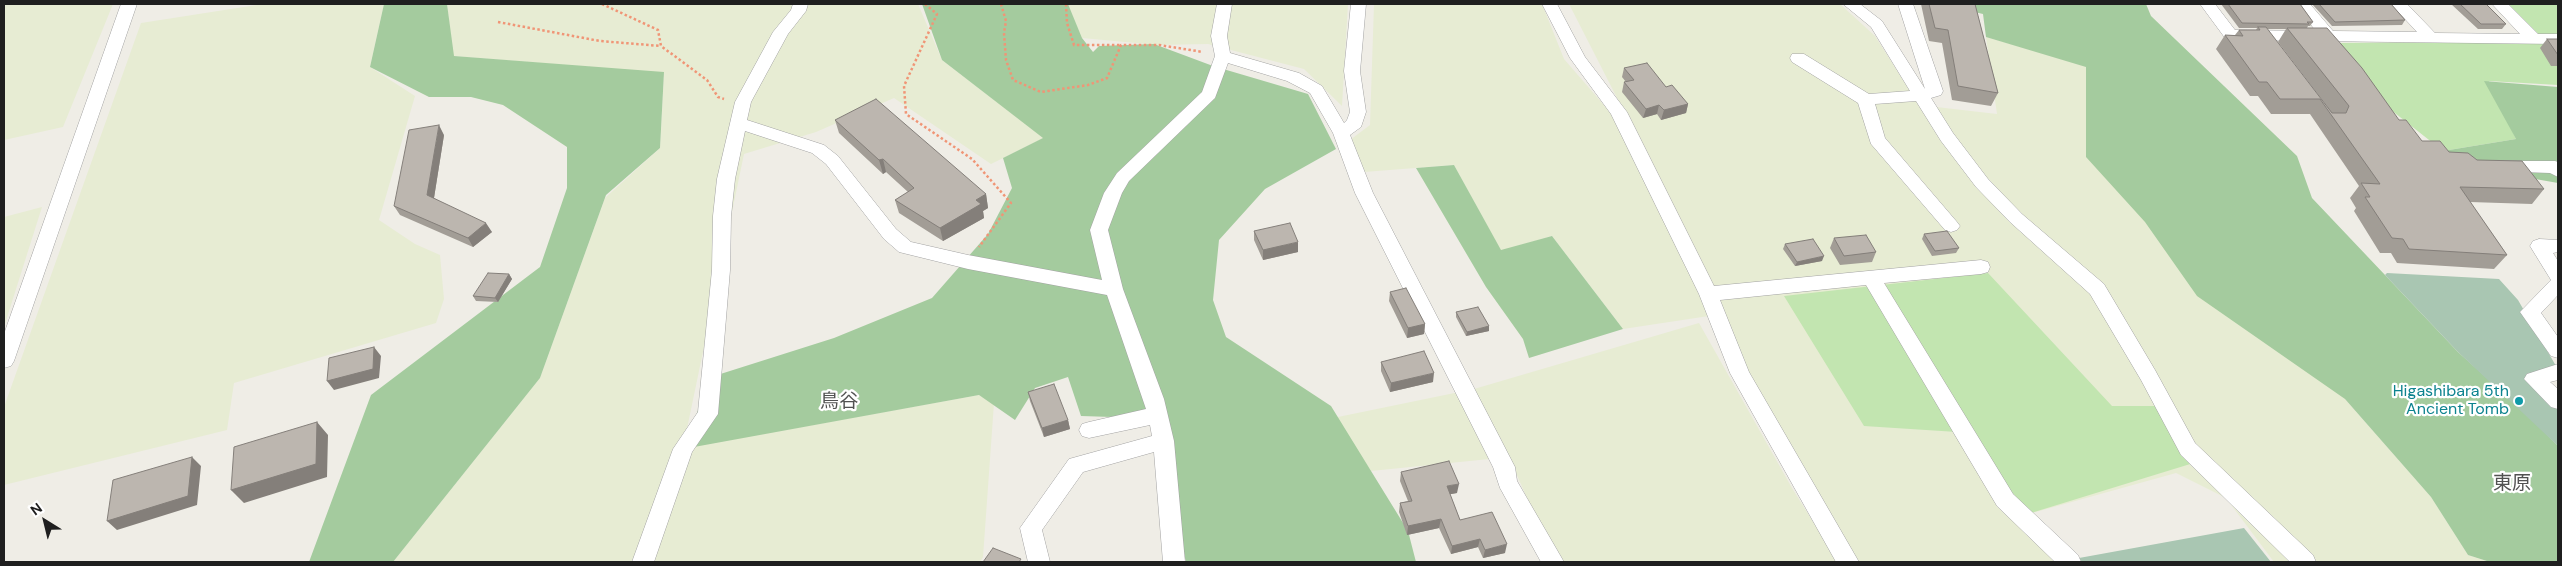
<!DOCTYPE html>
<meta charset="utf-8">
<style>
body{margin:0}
#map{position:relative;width:2562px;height:566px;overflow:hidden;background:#efede6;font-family:"DM Sans",sans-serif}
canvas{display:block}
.frame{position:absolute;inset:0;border:5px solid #1f1f1f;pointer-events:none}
.north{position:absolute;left:20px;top:496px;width:50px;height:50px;-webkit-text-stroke:4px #fff;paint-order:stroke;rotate:324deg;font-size:14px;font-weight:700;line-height:20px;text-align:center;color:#1f1f1f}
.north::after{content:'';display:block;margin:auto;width:18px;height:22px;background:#1f1f1f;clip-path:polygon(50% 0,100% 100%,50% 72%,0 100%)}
</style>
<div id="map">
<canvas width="2562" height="566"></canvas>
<div class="frame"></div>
<div class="north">N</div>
</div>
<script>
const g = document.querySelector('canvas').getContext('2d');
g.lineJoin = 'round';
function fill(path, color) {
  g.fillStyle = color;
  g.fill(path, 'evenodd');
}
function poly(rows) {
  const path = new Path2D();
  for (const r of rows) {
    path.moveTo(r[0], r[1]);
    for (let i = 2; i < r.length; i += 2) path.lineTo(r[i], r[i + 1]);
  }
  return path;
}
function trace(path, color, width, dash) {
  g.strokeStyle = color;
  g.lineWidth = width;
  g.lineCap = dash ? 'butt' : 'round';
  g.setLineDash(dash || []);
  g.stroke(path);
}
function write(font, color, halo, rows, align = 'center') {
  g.font = font + ' "DM Sans","Noto Sans JP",sans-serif';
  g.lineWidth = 4.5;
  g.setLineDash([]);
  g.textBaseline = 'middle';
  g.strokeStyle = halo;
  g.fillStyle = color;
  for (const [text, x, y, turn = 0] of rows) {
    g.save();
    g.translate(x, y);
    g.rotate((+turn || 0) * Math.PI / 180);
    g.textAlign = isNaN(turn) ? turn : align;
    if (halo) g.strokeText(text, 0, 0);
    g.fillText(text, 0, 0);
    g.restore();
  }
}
fill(poly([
 [4,4,113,4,63,127,4,140],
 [263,4,384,4,370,67,415,96,379,220,415,244,440,255,444,299,436,323,234,383,227,430,4,485,4,407,141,23],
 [447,4,918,4,942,60,1044,138,991,164,894,98,816,132,744,154,683,448,979,395,994,403,983,557,980,562,393,562,540,378,605,198,660,148,664,73,453,56],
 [1067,4,1348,4,1342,106,1304,69,1208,44,1158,45,1082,38],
 [1374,4,1542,4,1564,59,1629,134,1709,316,1623,329,1552,236,1501,251,1454,165,1364,172,1350,140,1370,125],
 [1569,4,1840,4,1875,36,1919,105,1997,114,1986,37,2093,67,2345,399,2431,497,2468,555,2490,562,2274,562,2226,498,2176,473,2032,513,2065,562,1843,562,1822,530,1637,137],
 [42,207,4,327,4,217],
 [1699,323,1792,488,1838,562,1555,562,1509,457,1371,471,1333,418,1474,389]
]), '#e7ecd3');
fill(poly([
 [2505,4,2558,4,2558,85,2489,81,2516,139,2443,151,2386,106,2330,43,2464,42,2533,39,2505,10],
 [1988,273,2112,406,2164,406,2200,461,2031,513,1957,432,1864,426,1784,296]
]), '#c2e5b0');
fill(poly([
 [384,4,447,4,454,56,664,72,660,148,606,195,540,378,393,562,309,562,371,395,540,267,567,188,567,147,503,105,471,97,429,97,370,67],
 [922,4,1068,4,1082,38,1093,52,1099,46,1154,44,1213,66,1308,94,1336,149,1265,189,1219,240,1213,300,1226,337,1331,406,1408,531,1416,562,1186,562,1168,492,1161,429,1144,418,1081,416,1068,377,1035,388,1015,420,979,395,683,449,711,377,834,338,932,298,988,234,1012,188,1003,158,1043,138,942,60],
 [1941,4,2146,4,2151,16,2297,156,2312,198,2458,352,2527,414,2558,446,2558,562,2490,562,2468,555,2431,497,2345,399,2197,296,2145,222,2086,157,2086,67,1986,37,1983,14],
 [2484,81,2558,87,2558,183,2467,167,2443,151,2516,139],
 [1454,165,1501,250,1552,236,1623,329,1529,358,1523,339,1486,287,1416,168]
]), '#a4cb9e');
fill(poly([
 [2387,273,2499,279,2518,300,2556,366,2526,378,2558,407,2558,446,2458,352,2385,275],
 [2244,528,2271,562,2082,562,2079,558]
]), '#a9c6b2');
const minor = poly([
 [121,4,137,4,14,361,11,366,4,368,4,334,121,4],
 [793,4,808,4,806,11,788,34,751,102,747,120,824,145,838,156,896,229,911,242,968,255,1102,280,1090,230,1104,193,1117,173,1202,92,1215,56,1211,36,1217,4,1232,4,1227,36,1230,53,1299,73,1322,86,1344,123,1347,120,1350,112,1344,71,1351,4,1366,4,1360,71,1366,112,1361,127,1350,135,1373,193,1515,467,1517,481,1564,562,1541,562,1500,488,1493,467,1355,193,1333,133,1310,93,1287,81,1228,63,1215,98,1129,181,1122,193,1108,230,1123,289,1164,399,1174,441,1185,562,1163,562,1154,452,1083,472,1042,530,1050,562,1028,562,1020,528,1069,459,1152,436,1150,425,1089,438,1082,436,1079,430,1082,424,1089,422,1146,409,1107,295,968,269,899,252,884,239,826,164,812,153,745,131,735,179,731,216,730,270,718,414,692,452,654,562,632,562,673,449,698,412,712,270,713,216,717,179,735,102,773,32,791,10,793,4],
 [1542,4,1557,4,1585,57,1627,112,1714,286,1981,260,1988,262,1990,267,1988,272,1981,274,1884,283,2013,494,2078,555,2081,562,2055,562,1997,506,1866,285,1720,300,1749,372,1859,562,1836,562,1730,373,1699,294,1611,114,1570,58,1542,4],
 [1843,4,1860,4,1882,21,1925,89,1898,4,1913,4,1943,91,1941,95,1931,98,1953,133,1988,179,2022,214,2104,284,2155,370,2195,443,2313,555,2316,562,2290,562,2181,455,2141,380,2090,294,2010,222,1976,187,1941,141,1916,101,1875,104,1885,138,1957,222,1960,226,1957,230,1951,232,1945,230,1871,144,1858,103,1792,62,1790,58,1792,54,1804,54,1869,94,1910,91,1871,27,1843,4],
 [2200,4,2215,4,2235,30,2316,31,2294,4,2310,4,2333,31,2417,32,2391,4,2407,4,2435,33,2520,34,2492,4,2508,4,2538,34,2558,34,2558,44,2231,40,2225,38,2200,4],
 [2501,161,2555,161,2558,162,2558,177,2550,173,2495,171,2492,167,2495,163,2501,161],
 [2539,239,2558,240,2558,252,2553,253,2558,261,2558,295,2541,313,2558,337,2558,358,2551,356,2520,312,2551,280,2530,246,2533,241,2539,239],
 [2558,364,2558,380,2550,382,2558,389,2558,409,2551,407,2524,379,2527,374,2558,364]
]);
trace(minor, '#a3a3a3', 1);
trace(poly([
 [602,4,658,30,661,46,707,80,718,97,724,99],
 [925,4,937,14,904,86,906,114,972,159,1011,203,979,247],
 [1001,4,1006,21,1004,33,1006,60,1013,80,1041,92,1088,85,1107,78,1121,45,1159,45,1203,52],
 [1066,4,1067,23,1074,45,1121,45],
 [498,22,600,41,661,46]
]), '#f09576', 2.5, [2.5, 2.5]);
fill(minor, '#fff');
fill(poly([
 [1921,4,1975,4,1998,93,1991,106,1952,100,1942,43,1929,41],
 [2221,4,2300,4,2313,22,2310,26,2308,26,2307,28,2399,120,2422,141,2449,152,2477,160,2544,189,2532,204,2470,202,2507,255,2494,269,2397,263,2391,253,2380,253,2354,211,2356,208,2350,198,2359,186,2310,114,2271,114,2258,96,2250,96,2216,49,2225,35,2235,35,2239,30,2256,30,2257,28,2239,28],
 [2267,29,2286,29,2278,42,2332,113],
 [2312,4,2391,4,2405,20,2402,25,2332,26],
 [2451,4,2486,4,2506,24,2502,29,2478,29],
 [2547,39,2558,39,2558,66,2551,66,2540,48],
 [1624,68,1666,87,1688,104,1686,113,1661,120,1657,114,1643,118,1622,92,1624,82,1626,82,1622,77],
 [835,120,986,194,988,208,983,211,984,218,943,241,899,213,895,200,908,192,886,172,883,174,839,133],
 [444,135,434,198,492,232,473,247,400,215,394,206],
 [1254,231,1298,252,1263,260,1254,240],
 [1924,234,1959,248,1956,253,1932,256,1922,239],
 [1834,238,1876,252,1872,262,1840,265,1830,248],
 [1785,244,1822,261,1795,266,1783,249],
 [509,274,512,279,498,302,476,301,473,296],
 [1390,292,1425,324,1424,334,1407,338,1389,301],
 [1456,312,1489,326,1489,331,1466,336,1456,317],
 [1381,362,1433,382,1390,392,1381,371],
 [1028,392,1068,420,1070,429,1044,437,1030,401],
 [1401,472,1457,493,1450,494,1460,520,1505,553,1483,558,1478,547,1451,554,1439,528,1407,535,1399,512,1400,503,1408,501,1400,481]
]), '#a29d96');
fill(poly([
 [1688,104,1686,113,1661,120,1664,110],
 [1659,105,1657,114,1643,118,1646,109],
 [439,125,444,135,433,204,427,195],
 [883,159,886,172,883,174,879,160],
 [986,194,988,208,983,211,984,218,943,241,940,228,976,200],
 [486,223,492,232,473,247,468,238],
 [1298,242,1298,252,1263,260,1263,250],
 [1824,256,1822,261,1795,266,1797,262],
 [509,274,512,279,498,302,495,298],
 [1425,324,1424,334,1407,338,1408,328],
 [1489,326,1489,331,1466,336,1467,332],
 [374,347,381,356,379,378,334,390,327,381],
 [1434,373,1433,382,1390,392,1391,383],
 [1068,420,1070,429,1044,437,1042,428],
 [317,422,328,435,327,477,244,503,231,490],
 [192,457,201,466,197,505,117,530,107,521],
 [1459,484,1457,493,1446,495,1447,486],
 [1441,519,1439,528,1407,535,1408,526],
 [1480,539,1478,547,1451,554,1452,546],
 [1507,544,1505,553,1483,558,1485,550]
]), '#847f7a');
const building = poly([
 [1929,4,1975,4,1998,93,1958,86,1948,30,1935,28,1929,4],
 [2228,4,2300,4,2313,22,2307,22,2309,24,2242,23,2228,4],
 [2319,4,2391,4,2405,20,2335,22,2319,4],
 [2460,4,2486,4,2506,24,2481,24,2460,4],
 [2258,27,2266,27,2332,113,2346,113,2349,106,2287,28,2327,28,2362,68,2399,120,2406,120,2422,141,2440,141,2449,152,2468,153,2477,160,2522,161,2544,189,2460,187,2507,255,2409,249,2403,239,2392,238,2365,197,2370,197,2361,183,2380,184,2320,99,2280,99,2267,82,2259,82,2225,35,2243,36,2239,30,2260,30,2258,27],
 [2547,39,2558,39,2558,55,2547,39],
 [1647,63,1666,87,1672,85,1688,104,1664,110,1659,105,1646,109,1624,82,1634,80,1624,68,1647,63],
 [876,99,986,194,976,200,981,204,940,228,895,200,914,188,883,159,879,160,835,120,876,99],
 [439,125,427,195,486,223,468,238,394,206,409,130,439,125],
 [1290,223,1298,242,1263,250,1254,231,1290,223],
 [1947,231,1959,248,1935,251,1924,234,1947,231],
 [1866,235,1876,252,1844,256,1834,238,1866,235],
 [1813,239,1824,256,1797,262,1785,244,1813,239],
 [488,273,509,274,495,298,473,296,488,273],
 [1406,288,1425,324,1408,328,1390,292,1406,288],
 [1478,307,1489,326,1467,332,1456,312,1478,307],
 [374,347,373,369,327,381,329,358,374,347],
 [1424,351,1434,373,1391,383,1381,362,1424,351],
 [1054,384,1068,420,1042,428,1028,392,1054,384],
 [317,422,316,464,231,490,234,447,317,422],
 [192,457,188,496,107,521,113,480,192,457],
 [1449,461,1459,484,1447,486,1460,520,1492,512,1507,544,1485,550,1480,539,1452,546,1441,519,1408,526,1400,503,1412,501,1401,472,1449,461],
 [993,548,1021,559,1019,562,983,562,993,548]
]);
fill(building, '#bcb6af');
trace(building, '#847f7a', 1);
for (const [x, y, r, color] of [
 [2519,401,5,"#0f9aa8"]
]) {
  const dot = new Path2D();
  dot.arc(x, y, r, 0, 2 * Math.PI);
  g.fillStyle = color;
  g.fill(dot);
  trace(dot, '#fff', 2);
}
write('16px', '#0d838f', '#fff', [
 ["Higashibara 5th",2509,392],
 ["Ancient Tomb",2509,410]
], 'right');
write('19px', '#525252', '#fff', [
 ["鳥谷",839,402],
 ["東原",2512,484]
]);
</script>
